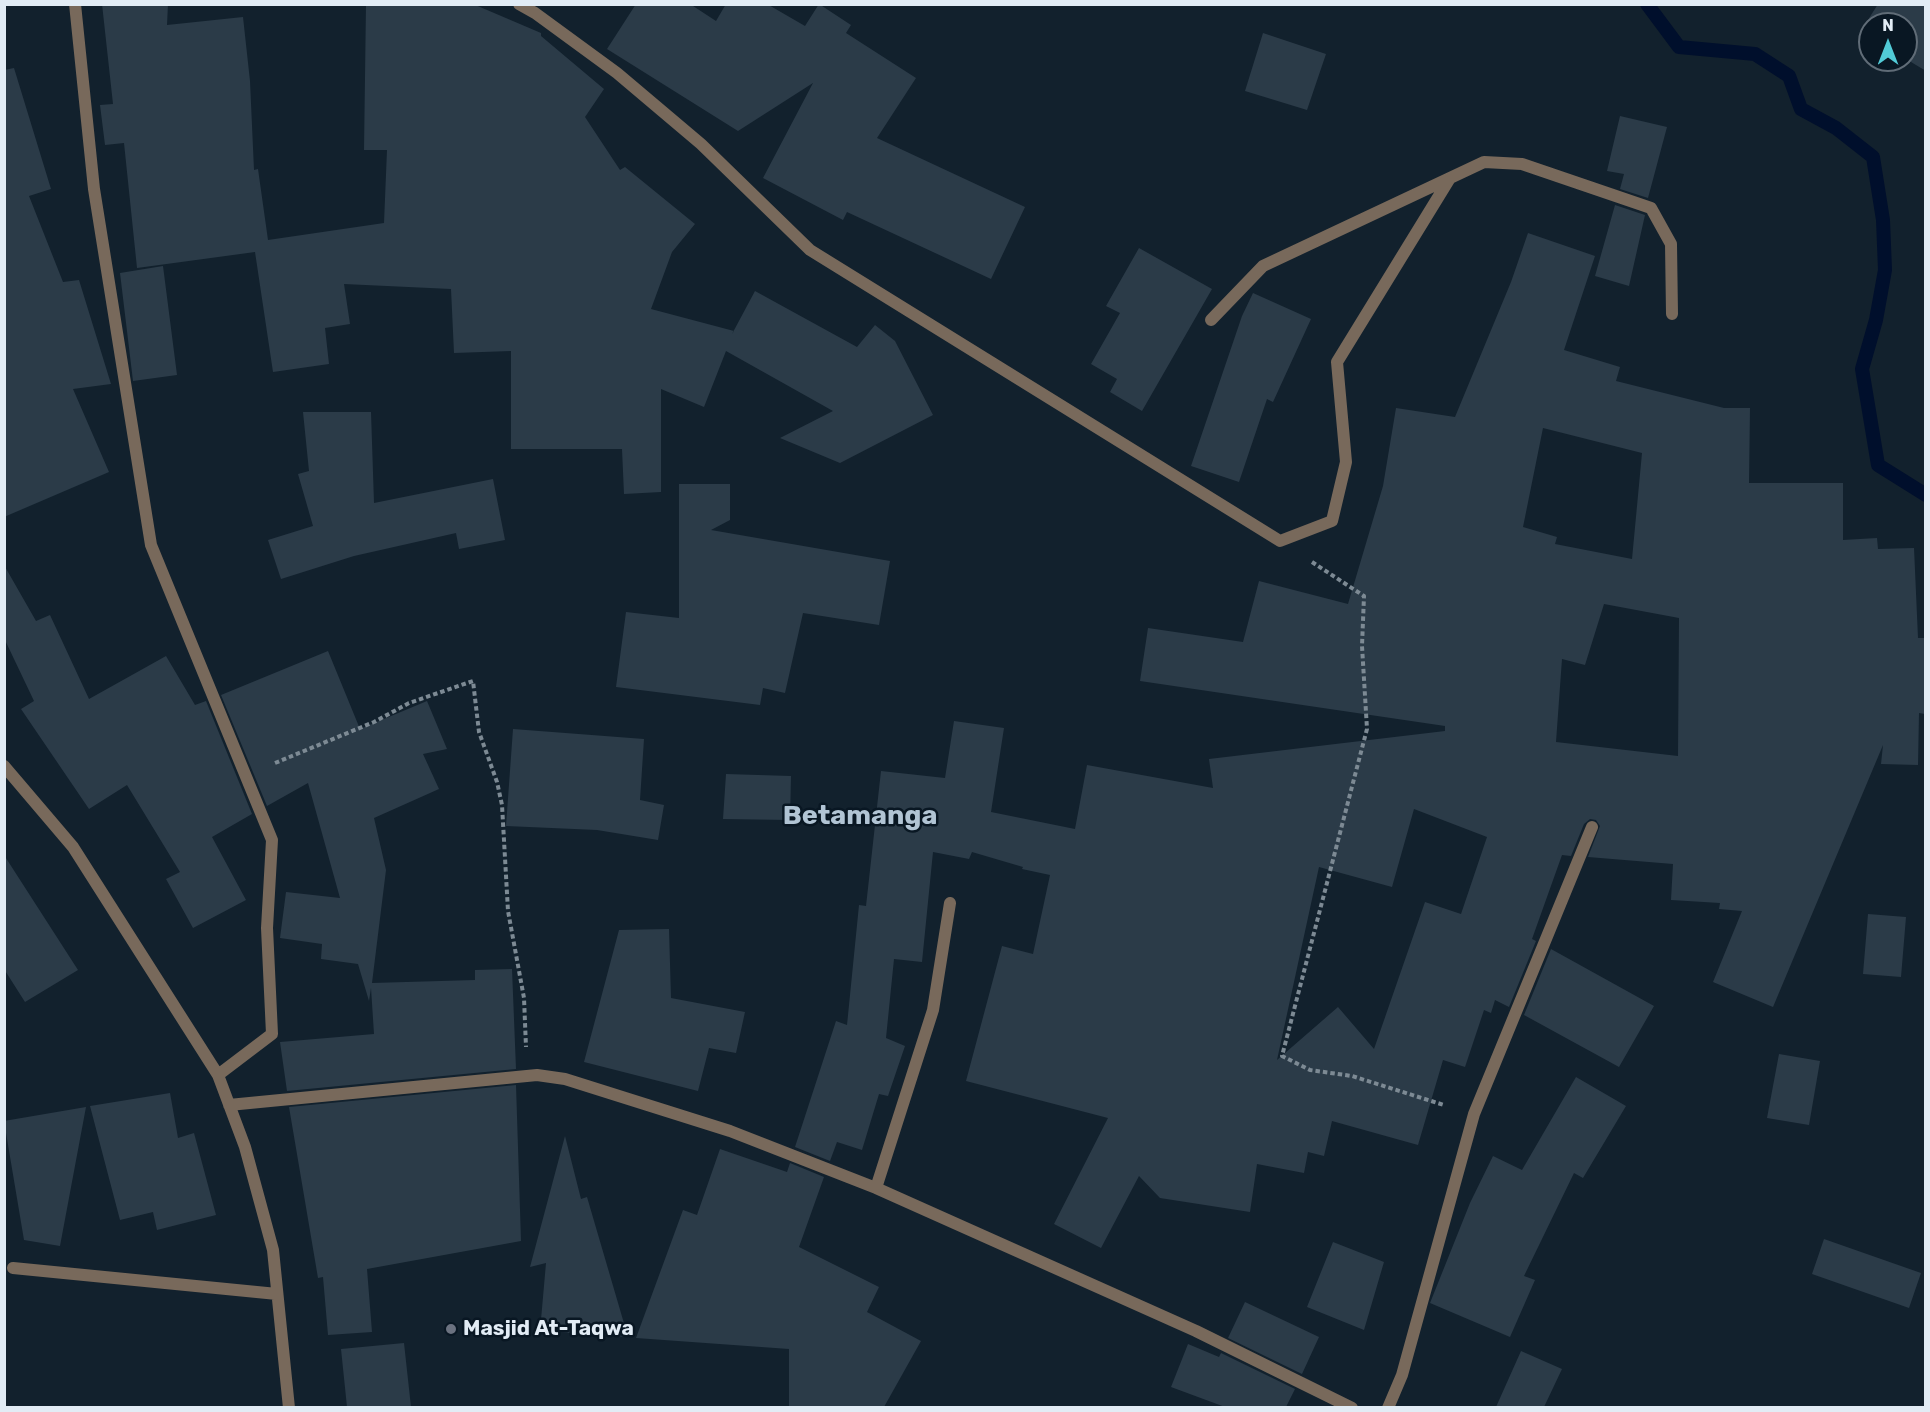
<!DOCTYPE html>
<style>
body{margin:0}
#map{position:relative;width:1930px;height:1412px;overflow:hidden;background:#12212d;font-family:Rubik,sans-serif}
canvas{display:block}
.frame{position:absolute;inset:0;border:6px solid #e2ecf5;pointer-events:none}
.north{position:absolute;left:1858px;top:12px;width:60px;height:60px;box-sizing:border-box;background:#091723;border:2px solid #606c77;border-radius:50%;rotate:0deg;font-size:16px;font-weight:700;line-height:24px;text-align:center;color:#e2ecf5}
.north::after{content:'';display:block;margin:auto;width:21px;height:27px;background:#52cbd7;clip-path:polygon(50% 0,100% 100%,50% 72%,0 100%)}
</style>
<div id="map">
<canvas width="1930" height="1412"></canvas>
<div class="frame"></div>
<div class="north">N</div>
</div>
<script>
const g = document.querySelector('canvas').getContext('2d');
g.lineJoin = 'round';
function poly(rows) {
  const path = new Path2D();
  for (const r of rows) {
    path.moveTo(r[0], r[1]);
    for (let i = 2; i < r.length; i += 2) path.lineTo(r[i], r[i + 1]);
  }
  return path;
}
function trace(path, color, width, dash) {
  g.strokeStyle = color;
  g.lineWidth = width;
  g.lineCap = dash ? 'butt' : 'round';
  g.setLineDash(dash || []);
  g.stroke(path);
}
function fill(path, color) {
  g.fillStyle = color;
  g.fill(path, 'evenodd');
}
function write(font, color, halo, rows, align = 'center') {
  g.font = font + ' Rubik,sans-serif';
  g.lineWidth = 5;
  g.setLineDash([]);
  g.textBaseline = 'middle';
  g.strokeStyle = halo;
  g.fillStyle = color;
  for (const [text, x, y, turn = 0] of rows) {
    g.save();
    g.translate(x, y);
    g.rotate((+turn || 0) * Math.PI / 180);
    g.textAlign = isNaN(turn) ? turn : align;
    if (halo) g.strokeText(text, 0, 0);
    g.fillText(text, 0, 0);
    g.restore();
  }
}
trace(poly([
 [1647,4,1679,47,1755,54,1789,76,1801,109,1836,128,1873,157,1883,220,1885,270,1876,320,1862,369,1878,465,1926,495]
]), '#000f2c', 14);
fill(poly([
 [102,4,168,4,167,25,243,17,250,81,254,170,258,169,268,240,384,223,387,150,364,150,366,4,473,4,541,33,541,36,604,89,585,117,620,170,625,167,695,224,672,252,651,309,734,331,732,334,755,291,857,347,875,325,895,341,933,415,840,463,780,438,833,411,726,351,704,407,661,389,661,492,624,494,622,449,511,449,511,351,454,353,451,289,344,284,350,324,325,328,329,364,273,372,255,252,137,268,124,143,105,145,100,105,113,104],
 [636,4,690,4,716,21,726,4,767,4,805,26,819,4,851,25,846,33,916,78,877,138,1025,207,991,279,847,212,843,220,763,178,813,83,738,131,607,49],
 [1878,4,1926,4,1926,71,1906,59,1906,24,1870,24,1870,37,1861,31],
 [1263,33,1326,54,1307,110,1245,91],
 [14,68,51,189,29,196,63,282,79,280,111,384,73,389,109,472,4,517,4,70],
 [1620,116,1667,127,1648,198,1620,189,1624,174,1607,171],
 [1615,205,1645,215,1629,286,1595,276],
 [1528,233,1595,256,1564,350,1620,367,1616,381,1724,408,1750,408,1749,483,1843,483,1843,540,1877,538,1878,549,1914,548,1918,638,1926,638,1925,714,1919,713,1918,765,1881,764,1883,745,1773,1007,1713,982,1742,911,1719,909,1720,903,1671,900,1673,864,1588,857,1600,826,1596,820,1590,819,1584,824,1571,856,1562,855,1532,939,1536,941,1509,1007,1495,1000,1491,1013,1484,1010,1465,1067,1443,1060,1418,1145,1332,1121,1324,1156,1308,1152,1304,1173,1257,1164,1250,1212,1160,1198,1139,1176,1101,1248,1054,1224,1108,1118,966,1081,1002,946,1033,954,1050,875,1022,869,1023,867,972,852,969,859,933,852,922,962,894,959,886,1038,905,1046,888,1096,879,1094,862,1150,837,1142,830,1161,795,1147,836,1021,847,1025,859,905,866,906,881,771,945,778,954,721,1004,728,991,812,1075,829,1087,765,1213,788,1209,759,1445,731,1445,726,1140,681,1148,628,1243,642,1259,581,1348,604,1383,486,1396,408,1455,417,1511,282],
 [1543,428,1642,453,1632,559,1555,544,1557,537,1523,527],
 [1604,604,1679,618,1678,756,1556,742,1562,659,1585,665],
 [1414,809,1487,837,1461,914,1425,902,1374,1049,1338,1007,1277,1060,1319,867,1392,887],
 [1139,248,1212,289,1142,411,1110,392,1117,379,1091,364,1120,313,1106,306],
 [163,266,177,375,133,381,120,273],
 [1253,293,1311,319,1273,402,1267,399,1239,482,1191,466,1242,316],
 [303,412,371,412,374,503,493,479,505,540,459,549,456,533,354,556,281,579,268,540,313,526,298,474,309,471],
 [679,484,730,484,730,520,711,530,890,561,879,625,803,613,785,693,763,688,760,705,616,687,626,612,679,618],
 [4,565,36,621,50,615,89,699,166,656,195,705,206,701,252,814,212,837,246,900,193,928,166,879,180,872,127,785,89,809,21,709,34,701,4,638],
 [328,651,360,729,427,701,447,749,423,754,439,789,374,818,386,870,372,983,475,980,475,970,512,969,516,1069,287,1091,280,1042,374,1034,371,988,369,1001,358,964,321,959,322,944,280,938,286,892,340,898,308,783,267,806,221,695],
 [513,729,644,739,640,800,664,805,658,840,597,830,506,826],
 [726,774,791,776,790,820,723,819],
 [4,855,78,970,25,1002,4,969],
 [1868,914,1906,917,1901,977,1863,974],
 [669,929,671,998,745,1012,736,1053,709,1048,698,1091,584,1062,619,930],
 [1551,949,1654,1006,1619,1067,1524,1015],
 [1779,1054,1820,1061,1809,1125,1767,1118],
 [1576,1077,1626,1106,1583,1178,1574,1173,1524,1276,1535,1280,1510,1337,1430,1303,1470,1203,1493,1156,1522,1170],
 [516,1085,521,1241,367,1269,372,1332,328,1335,323,1277,318,1278,289,1107],
 [170,1093,178,1138,194,1133,216,1215,157,1230,153,1212,120,1220,90,1106],
 [86,1107,60,1246,24,1240,4,1121],
 [565,1136,581,1199,587,1197,628,1337,540,1331,546,1263,530,1267],
 [720,1149,787,1172,790,1163,824,1177,799,1247,879,1287,867,1312,921,1341,884,1407,789,1407,789,1349,636,1338,683,1210,697,1215],
 [1824,1239,1921,1273,1909,1308,1812,1274],
 [1333,1242,1384,1262,1364,1330,1307,1307],
 [1245,1302,1319,1337,1302,1374,1228,1338],
 [404,1343,411,1407,347,1407,341,1349],
 [1188,1344,1219,1357,1221,1353,1295,1389,1286,1407,1225,1407,1171,1387],
 [1521,1351,1562,1369,1544,1407,1496,1407]
]), '#2b3b48');
trace(poly([
 [1312,562,1364,596,1362,646,1367,729,1282,1056,1310,1070,1352,1076,1444,1105],
 [275,763,374,722,409,703,473,681,479,732,497,782,502,805,508,911,524,998,526,1047]
]), '#7d8a94', 4, [4.5, 3]);
trace(poly([
 [75,4,94,189,151,545,272,840,267,928,272,1034,218,1075],
 [519,4,535,13,617,73,701,144,810,250,1280,541,1332,521,1346,462,1337,362,1450,178],
 [1211,320,1263,266,1484,162,1522,164,1651,208,1671,244,1672,314],
 [4,766,73,847,218,1075,245,1147,273,1250,289,1408],
 [229,1105,537,1075,565,1079,730,1131,876,1188,1196,1331,1352,1408],
 [876,1188,933,1010,950,903],
 [13,1268,277,1294],
 [1388,1408,1402,1375,1474,1114,1592,827]
]), '#78695b', 12);
for (const [x, y, r, color] of [
 [451,1329,6,"#6b7280"]
]) {
  const dot = new Path2D();
  dot.arc(x, y, r, 0, 2 * Math.PI);
  g.fillStyle = color;
  g.fill(dot);
  trace(dot, '#091723', 2);
}
write('bold 21px', '#e2ecf5', '#091723', [
 ["Masjid At-Taqwa",463,1329]
], 'left');
write('bold 27px', '#b1c4d4', '#091723', [
 ["Betamanga",860,816]
]);
</script>
